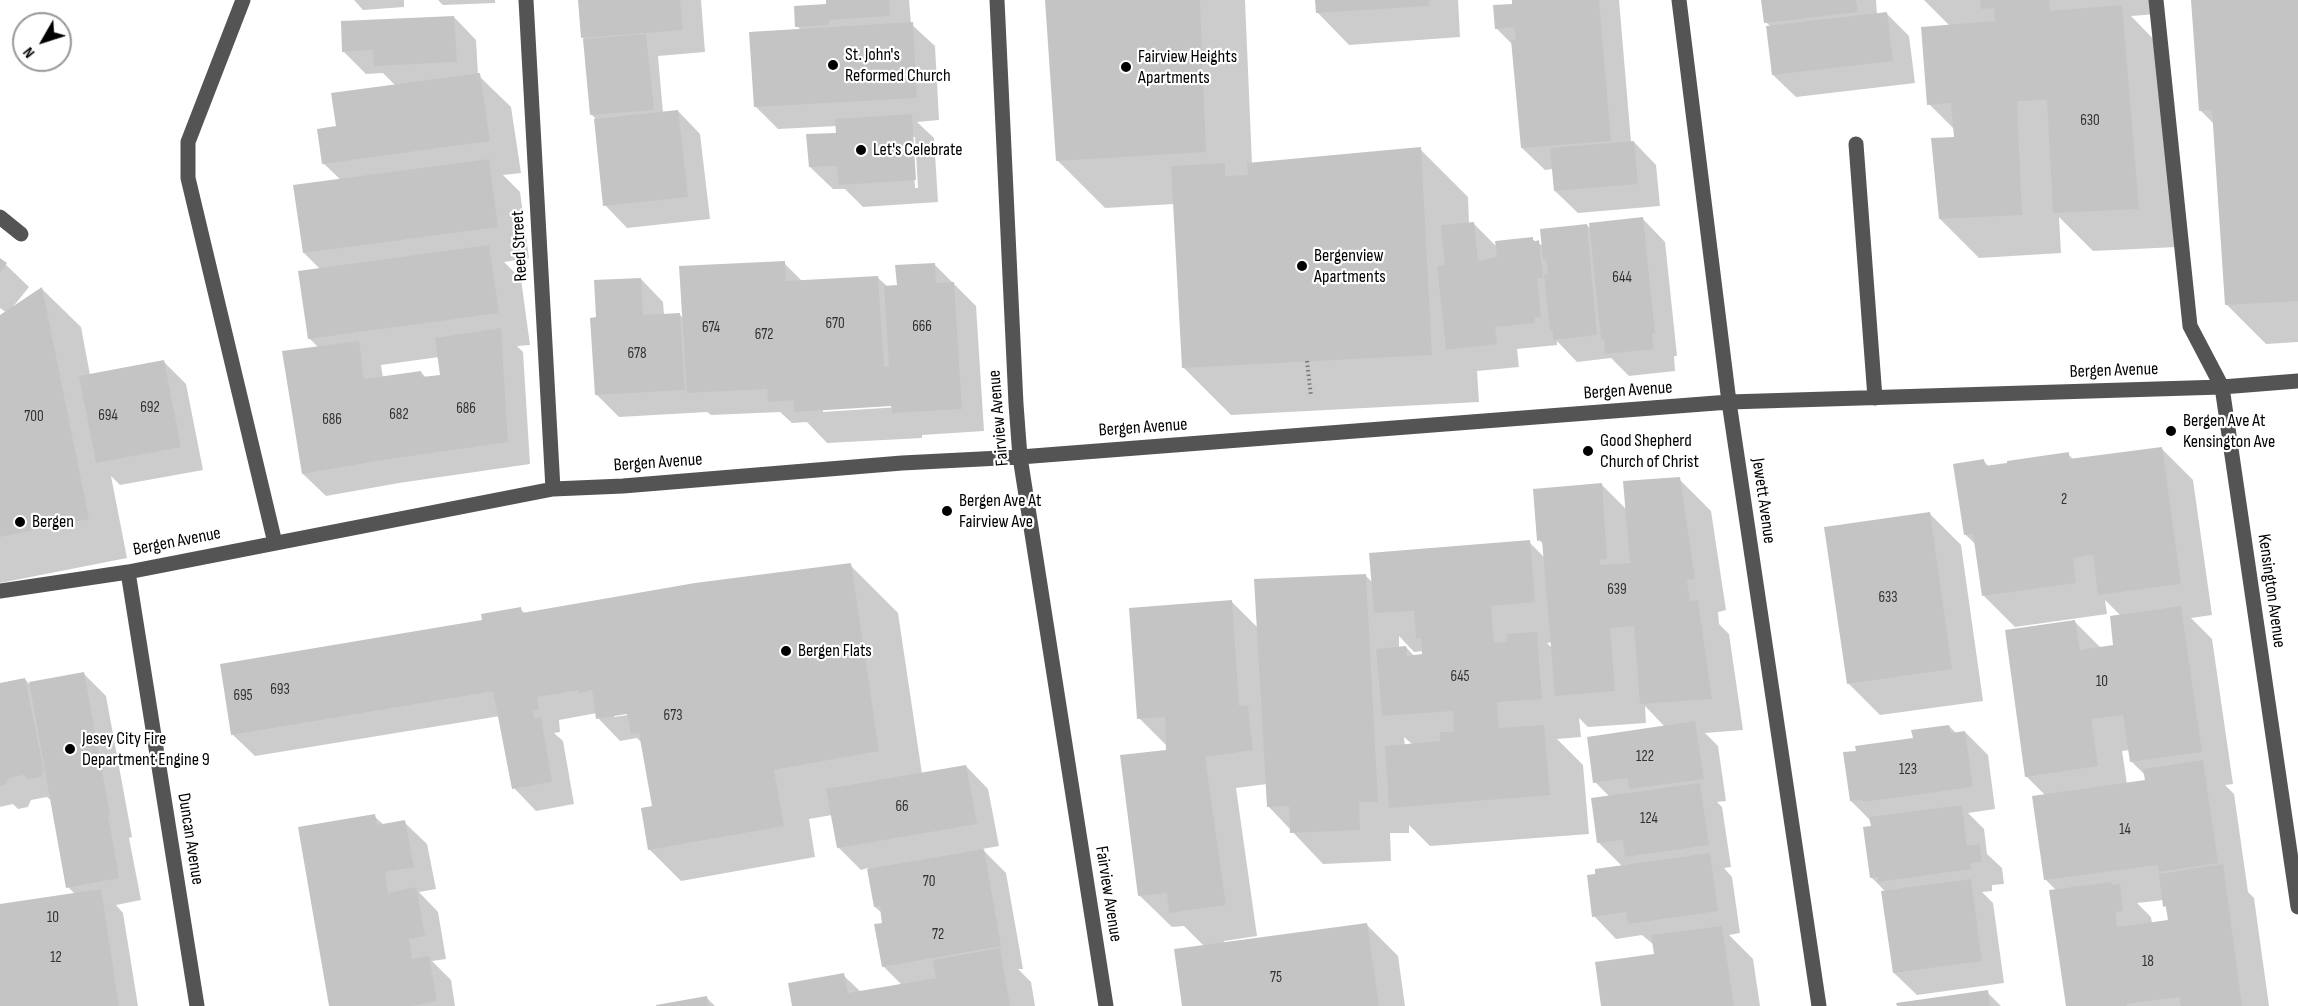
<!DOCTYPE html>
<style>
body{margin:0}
#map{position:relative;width:2298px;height:1006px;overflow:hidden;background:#fff;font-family:"Sofia Sans Condensed",sans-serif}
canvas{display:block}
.north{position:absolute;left:12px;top:12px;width:60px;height:60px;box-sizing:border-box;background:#fff;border:2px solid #999;border-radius:50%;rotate:231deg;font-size:16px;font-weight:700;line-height:24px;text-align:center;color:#000}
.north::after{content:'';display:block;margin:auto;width:21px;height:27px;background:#000;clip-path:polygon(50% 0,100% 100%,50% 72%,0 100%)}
</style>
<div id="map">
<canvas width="2298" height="1006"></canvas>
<div class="north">N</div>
</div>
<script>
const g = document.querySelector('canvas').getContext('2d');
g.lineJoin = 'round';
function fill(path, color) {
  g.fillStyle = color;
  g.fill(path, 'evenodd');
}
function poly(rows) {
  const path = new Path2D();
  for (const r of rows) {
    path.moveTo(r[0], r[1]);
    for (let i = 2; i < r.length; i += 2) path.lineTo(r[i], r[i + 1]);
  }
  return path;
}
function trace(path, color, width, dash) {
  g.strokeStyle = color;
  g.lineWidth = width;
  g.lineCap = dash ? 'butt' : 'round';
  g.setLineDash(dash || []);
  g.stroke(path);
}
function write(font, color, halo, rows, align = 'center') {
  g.font = font + ' "Sofia Sans Condensed",sans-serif';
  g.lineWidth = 4.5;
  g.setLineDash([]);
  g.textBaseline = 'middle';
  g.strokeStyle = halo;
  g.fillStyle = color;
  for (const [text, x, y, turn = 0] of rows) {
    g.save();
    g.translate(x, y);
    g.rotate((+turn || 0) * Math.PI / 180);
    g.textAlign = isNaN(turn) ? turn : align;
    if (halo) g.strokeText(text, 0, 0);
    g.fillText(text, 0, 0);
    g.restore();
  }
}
fill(poly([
 [354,0,404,0,404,7,363,10],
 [438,0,495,0,495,3,443,5],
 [579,0,701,0,705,52,658,56,663,113,678,111,700,134,710,219,627,228,605,205,595,118,592,115],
 [827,0,909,0,911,24,935,46,939,120,917,122,934,138,938,202,863,207,845,189,833,189,810,167,837,134,837,126,778,129,755,106,801,30,797,26,828,6],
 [912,137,915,137,918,188,915,188],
 [1047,0,1245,0,1252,164,1420,149,1468,197,1469,224,1473,223,1497,247,1532,239,1543,246,1587,225,1592,230,1643,219,1665,242,1677,356,1674,356,1675,371,1629,376,1611,358,1577,362,1557,341,1557,345,1517,349,1519,367,1477,371,1479,402,1231,415,1183,367,1174,204,1105,208,1057,160],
 [1317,0,1458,0,1460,37,1349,45,1318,13],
 [1514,0,1619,0,1631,142,1634,142,1656,165,1660,206,1578,213,1555,191,1553,169,1545,170,1522,148,1513,45,1496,28,1514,5],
 [1763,0,1876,0,1877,15,1887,14,1909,36,1915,83,1796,97,1773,75,1771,27,1766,22],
 [1924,0,2156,0,2158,14,2131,16,2160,46,2177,247,2093,251,2059,217,2061,253,1979,258,1940,219,1956,138,1955,130,1929,104,1950,26],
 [2193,0,2298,0,2298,342,2266,344,2227,305,2215,125,2200,110],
 [454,17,476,40,478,75,511,107,521,173,503,175,520,192,529,258,504,262,521,279,530,345,517,346,523,352,530,464,399,483,326,496,303,474,319,348,309,338,321,270,304,253,341,180,323,163,338,128,396,86,383,73,366,74,344,52],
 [439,357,442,376,426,378,421,372,383,378,381,365],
 [0,259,29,287,12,308,42,289,81,327,90,375,164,362,186,384,203,470,120,485,111,476,127,558,0,583,0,317,7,313,0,308],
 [784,263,803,282,877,277,888,287,898,286,934,264,976,306,984,431,922,435,922,438,827,443,807,422,792,423,780,412,711,415,707,412,619,417,596,394,598,319,641,279,663,302,664,315,679,314,684,319],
 [899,404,899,407,823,412,823,409],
 [2161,448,2193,480,2212,615,2191,618,2212,639,2233,784,2225,785,2234,794,2248,892,2254,898,2269,1006,2067,1006,2057,891,2046,880,2046,796,2026,776,2075,622,2101,648,2115,646,2121,616,2105,600,2107,614,2015,627,1983,595,1976,545,1965,534,1984,461,1989,467,2068,454,2074,460],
 [2130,750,2131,761,2146,776,2147,781,2127,784,2122,751],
 [2164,900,2169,921,2152,923,2151,917,2137,903],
 [1679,479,1711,511,1726,610,1718,612,1719,624,1729,634,1743,730,1705,733,1718,746,1726,801,1717,802,1722,807,1731,867,1724,868,1732,877,1740,933,1729,935,1753,959,1760,1006,1603,1006,1655,955,1654,945,1642,935,1616,939,1594,916,1622,866,1598,842,1610,797,1595,782,1665,727,1645,706,1646,723,1588,727,1579,718,1581,737,1557,739,1583,765,1589,834,1430,846,1409,825,1409,833,1390,833,1391,861,1323,864,1269,807,1267,784,1236,788,1257,936,1224,941,1225,944,1366,924,1398,956,1405,1006,1184,1006,1205,947,1184,926,1172,927,1140,896,1168,751,1168,747,1139,718,1232,602,1259,629,1365,575,1373,583,1529,542,1545,558,1544,545,1539,540,1601,484,1627,510],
 [1399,636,1414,652,1423,651,1424,656,1415,657,1406,647,1399,648],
 [1552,642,1553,649,1547,643],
 [1404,737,1413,745,1405,746],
 [1929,513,1961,545,1983,701,1880,715,1848,683],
 [850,565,898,613,922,774,966,766,988,789,999,846,982,849,1006,873,1023,969,1018,969,1031,982,1035,1006,794,1006,843,975,861,992,902,985,883,966,883,914,875,907,868,868,861,870,838,847,832,815,809,819,815,857,681,881,649,849,654,808,642,743,637,738,620,741,598,718,597,713,559,720,560,732,554,733,563,741,574,804,536,811,514,788,500,716,255,756,232,734,484,621,520,609,526,614],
 [614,714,635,714,614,717],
 [84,674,106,696,132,837,129,838,141,900,116,905,123,913,138,1006,0,1006,0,905,75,894,68,887,52,801,47,797,31,800,28,807,18,809,13,804,0,807,0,684,25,679,29,684],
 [1949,726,1956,733,1965,732,1988,755,1995,809,1968,813,1984,829,1987,854,2002,868,2004,884,1992,885,1992,891,1982,892,1993,903,2004,983,1917,995,1894,973,1886,892,1871,877,1871,821,1851,801,1914,739],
 [374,816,384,825,404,822,427,844,436,889,419,892,438,912,446,959,432,961,451,980,455,1006,331,1006],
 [1987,992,2001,1006,1898,1006],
 [707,998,715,1006,658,1006]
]), '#0003');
fill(poly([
 [578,0,680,0,683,30,581,38],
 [826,0,889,0,890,16,829,20,829,25,795,27,794,6,826,4],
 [1045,0,1200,0,1206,152,1056,161],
 [1315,0,1429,0,1429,6,1316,13],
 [1512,0,1599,0,1611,141,1521,148,1511,40,1516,40,1514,27,1495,29,1493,5,1512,4],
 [1761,0,1856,0,1858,12,1764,23],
 [1980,0,2049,0,2050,11,2122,5,2139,209,2053,213,2047,100,2017,101,2022,215,1939,219,1931,138,1954,137,1951,103,1927,105,1921,27,1995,21,1994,8,1981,9],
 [2191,0,2298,0,2298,301,2225,305,2212,110,2199,111],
 [1887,12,1893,61,1772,75,1766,26],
 [454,16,457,62,374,66,373,50,342,52,341,21],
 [913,22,917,98,754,107,749,32],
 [646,34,654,110,590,115,583,39],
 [480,73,490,141,322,164,317,129,336,126,331,93],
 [678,110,688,197,603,206,594,119],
 [912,114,916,180,839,185,837,166,809,167,806,134,836,133,835,119],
 [1634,141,1638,184,1554,191,1550,148],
 [1421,147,1432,355,1182,368,1171,166,1225,163,1225,176,1248,175,1247,163],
 [489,159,498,227,303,253,293,185],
 [1643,217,1655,334,1652,334,1654,349,1605,354,1604,339,1601,339,1589,223],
 [1474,222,1478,261,1497,257,1495,241,1533,237,1533,242,1539,240,1543,278,1537,278,1541,317,1535,317,1535,323,1495,327,1497,344,1446,350,1437,266,1445,265,1441,225],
 [1587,224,1597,335,1553,340,1553,330,1550,330,1544,274,1548,274,1546,259,1543,259,1540,229],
 [489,245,499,313,308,339,298,271],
 [0,258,7,263,0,273],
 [785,261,786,281,878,276,884,367,889,367,884,286,897,285,895,265,935,263,936,283,954,282,962,409,892,413,891,406,794,412,794,400,768,402,767,389,687,393,679,266],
 [641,278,643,315,680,313,685,390,595,395,590,318,596,317,594,280],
 [42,287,89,519,0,537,0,315],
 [501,328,508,442,376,461,302,474,282,351,359,341,364,379,421,371,422,377,440,375,435,338],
 [164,360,181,447,96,463,79,376],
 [2162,447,2181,584,2098,595,2093,555,2073,558,2076,583,1982,596,1973,534,1964,535,1953,464,1984,459,1985,466,2007,463,2007,461,2069,452,2069,459],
 [1680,477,1695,579,1687,580,1690,601,1698,600,1712,699,1640,704,1634,626,1610,628,1615,691,1555,696,1542,540,1537,541,1533,489,1602,483,1607,559,1600,560,1600,565,1630,563,1623,481],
 [1930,512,1952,669,1847,684,1824,527],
 [1530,540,1535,602,1491,606,1494,643,1507,642,1507,634,1537,632,1542,699,1497,702,1499,728,1544,725,1550,795,1389,808,1385,746,1440,741,1440,732,1454,732,1453,711,1382,716,1376,649,1406,646,1407,656,1422,654,1421,638,1416,639,1414,611,1374,613,1369,553],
 [851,563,879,751,774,770,784,826,648,850,641,808,652,806,639,733,631,734,627,714,596,719,592,690,579,693,579,690,537,697,539,710,533,711,534,718,541,717,552,782,512,789,493,691,231,735,220,664,482,620,481,614,521,607,522,613,695,583],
 [1366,574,1378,802,1359,802,1360,830,1290,833,1289,806,1267,807,1254,579],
 [1232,600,1239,706,1248,705,1253,750,1205,757,1226,905,1169,913,1167,893,1138,896,1120,755,1166,750,1165,717,1137,719,1129,608],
 [2181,606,2202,752,2130,762,2123,715,2091,719,2098,766,2025,777,2005,630,2075,620,2080,650,2113,645,2110,616],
 [84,672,110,815,108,815,119,878,66,888,29,682],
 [25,678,44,771,40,777,29,779,23,775,9,778,5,785,0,786,0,683],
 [1695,721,1704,779,1629,789,1627,778,1593,783,1587,737],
 [1949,725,1951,733,1965,731,1973,787,1863,802,1862,800,1850,801,1843,752,1856,751,1855,746,1913,738,1911,730],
 [2203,760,2218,863,2159,872,2158,865,2044,880,2032,796,2145,780,2143,769],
 [966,765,977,824,837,848,826,789],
 [1700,783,1709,845,1625,857,1623,840,1597,843,1591,798],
 [1962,805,1967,846,1980,844,1982,862,1970,863,1971,869,1878,882,1878,877,1870,878,1863,827,1871,826,1869,817],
 [375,814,377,825,405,820,414,867,385,872,388,893,416,887,425,936,409,939,412,959,429,956,437,1001,413,1006,329,1006,298,827],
 [984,849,1001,946,882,967,874,924,882,923,881,916,880,906,874,907,867,869],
 [1710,853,1718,911,1628,924,1626,912,1592,917,1587,875,1595,874,1595,869],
 [2223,864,2242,1006,2181,1006,2179,997,2127,1004,2127,1006,2066,1006,2049,890,2112,882,2112,885,2120,884,2123,911,2116,912,2117,927,2168,920,2166,906,2163,907,2159,874],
 [1971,879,1982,961,1893,973,1881,891],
 [101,889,119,1006,0,1006,0,904],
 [1367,923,1379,1006,1182,1006,1174,949],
 [1722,926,1734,1006,1601,1006,1595,962,1654,954,1651,935],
 [1000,948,1010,1006,792,1006,788,983,844,973,848,993,936,978,933,960],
 [1988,990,1990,1006,1897,1006,1896,1003],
 [707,996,709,1006,656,1006,656,1005]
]), '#c4c4c4');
trace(poly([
 [1307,361,1311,396]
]), '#767676', 4, [1.5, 3]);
trace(poly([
 [243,0,188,142,188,178,275,543],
 [526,0,553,489],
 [997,0,1016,404,1020,457,1106,1006],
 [1679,0,1729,402,1819,1006],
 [2156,0,2190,326,2222,387,2298,907],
 [1856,144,1875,398],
 [0,217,21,234],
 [128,572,197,1006],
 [0,591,128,572,553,489,623,486,902,463,1020,457,1729,402,2222,387,2298,381]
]), '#545454', 15);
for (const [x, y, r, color] of [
 [833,65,6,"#000"],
 [1126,67,6,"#000"],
 [861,150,6,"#000"],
 [1302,266,6,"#000"],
 [2171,431,6,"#000"],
 [1588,451,6,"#000"],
 [947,511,6,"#000"],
 [20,522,6,"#000"],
 [786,651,6,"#000"],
 [70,749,6,"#000"]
]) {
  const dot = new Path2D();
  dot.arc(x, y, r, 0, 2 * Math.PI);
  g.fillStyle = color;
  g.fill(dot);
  trace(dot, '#fff', 2);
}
write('15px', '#313131', null, [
 ["630",2090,121],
 ["644",1622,278],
 ["670",835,324],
 ["666",922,327],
 ["674",711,328],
 ["672",764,335],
 ["678",637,354],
 ["692",150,408],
 ["686",466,409],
 ["682",399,415],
 ["694",108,416],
 ["700",34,417],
 ["686",332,420],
 ["2",2064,500],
 ["639",1617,590],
 ["633",1888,598],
 ["645",1460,677],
 ["10",2102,682],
 ["693",280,690],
 ["695",243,696],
 ["673",673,716],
 ["122",1645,757],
 ["123",1908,770],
 ["66",902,807],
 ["124",1649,819],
 ["14",2125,830],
 ["70",929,882],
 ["10",53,918],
 ["72",938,935],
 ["12",56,958],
 ["18",2148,962],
 ["75",1276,978]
]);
write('18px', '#000', '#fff', [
 ["St. John's",845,55],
 ["Reformed Church",845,76],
 ["Fairview Heights",1138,57],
 ["Apartments",1138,78],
 ["Let's Celebrate",873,150],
 ["Bergenview",1314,256],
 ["Apartments",1314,277],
 ["Bergen Ave At",2183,421],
 ["Kensington Ave",2183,442],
 ["Good Shepherd",1600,441],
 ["Church of Christ",1600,462],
 ["Bergen Ave At",959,501],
 ["Fairview Ave",959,522],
 ["Bergen",32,522],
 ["Bergen Flats",798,651],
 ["Jesey City Fire",82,739],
 ["Department Engine 9",82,760]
], 'left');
write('18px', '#000', '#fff', [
 ["Reed Street",520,246,-93],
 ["Bergen Avenue",2114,371,-2],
 ["Bergen Avenue",1628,391,-4],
 ["Fairview Avenue",999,418,-95],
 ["Bergen Avenue",1143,428,-4],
 ["Bergen Avenue",658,463,-4],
 ["Jewett Avenue",1763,501,82],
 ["Bergen Avenue",177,542,-11],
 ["Kensington Avenue",2271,591,82],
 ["Duncan Avenue",190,839,81],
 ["Fairview Avenue",1108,894,81]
]);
</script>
